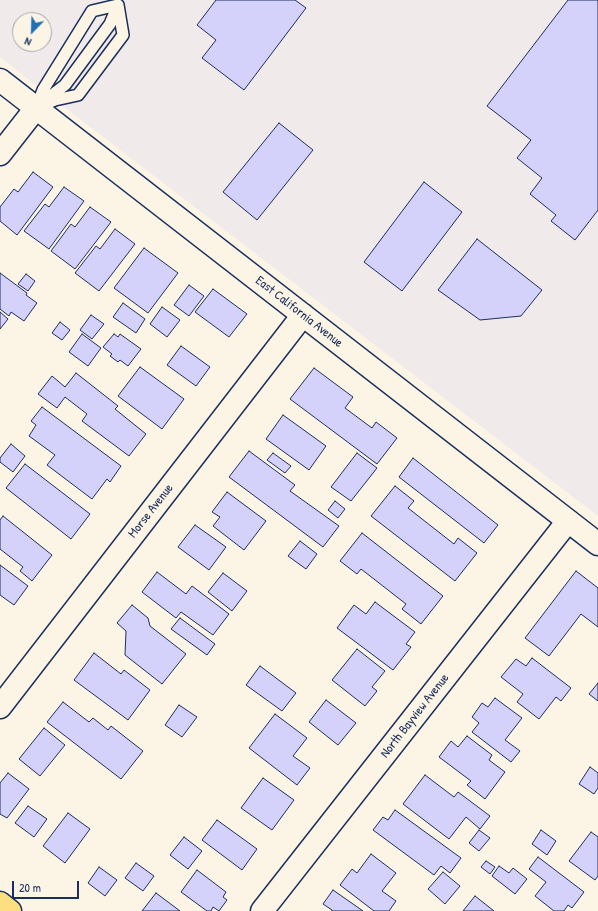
<!DOCTYPE html>
<style>
body{margin:0}
#map{position:relative;width:598px;height:911px;overflow:hidden;background:#fcf5e5;font-family:"Patrick Hand",sans-serif}
canvas{display:block}
.north{position:absolute;left:12px;top:12px;width:40px;height:40px;box-sizing:border-box;background:#fcf5e5;border:1px solid #a2a6af;border-radius:50%;rotate:203deg;font-size:11px;font-weight:700;line-height:16px;text-align:center;color:#1b2f5e}
.north::after{content:'';display:block;margin:auto;width:14px;height:18px;background:#1f6fb2;clip-path:polygon(50% 0,100% 100%,50% 72%,0 100%)}
.scale{position:absolute;left:12px;top:881px;width:67px;height:18px;box-sizing:border-box;border:2px solid #1b2f5e;border-top:0;padding-left:5px;font-size:12px;line-height:14px;white-space:nowrap;color:#1b2f5e;-webkit-text-stroke:3px #fcf5e5;paint-order:stroke}
</style>
<div id="map">
<canvas width="598" height="911"></canvas>
<div class="north">N</div>
<div class="scale">20 m</div>
</div>
<script>
const g = document.querySelector('canvas').getContext('2d');
g.lineJoin = 'round';
function fill(path, color) {
  g.fillStyle = color;
  g.fill(path, 'evenodd');
}
function poly(rows) {
  const path = new Path2D();
  for (const r of rows) {
    path.moveTo(r[0], r[1]);
    for (let i = 2; i < r.length; i += 2) path.lineTo(r[i], r[i + 1]);
  }
  return path;
}
function trace(path, color, width, dash) {
  g.strokeStyle = color;
  g.lineWidth = width;
  g.lineCap = dash ? 'butt' : 'round';
  g.setLineDash(dash || []);
  g.stroke(path);
}
function write(font, color, halo, rows, align = 'center') {
  g.font = font + ' "Patrick Hand",sans-serif';
  g.lineWidth = 3;
  g.setLineDash([]);
  g.textBaseline = 'middle';
  g.strokeStyle = halo;
  g.fillStyle = color;
  for (const [text, x, y, turn = 0] of rows) {
    g.save();
    g.translate(x, y);
    g.rotate((+turn || 0) * Math.PI / 180);
    g.textAlign = isNaN(turn) ? turn : align;
    if (halo) g.strokeText(text, 0, 0);
    g.fillText(text, 0, 0);
    g.restore();
  }
}
fill(poly([
 [0,0,598,0,598,516,55,100,0,57],
 [20,20,44,20,44,44,20,44]
]), '#f0eaeb');
const building = poly([
 [216,0,295,0,306,8,244,90,202,58,216,40,197,25,216,0],
 [568,0,598,0,598,210,575,240,551,221,556,215,530,194,542,178,517,158,531,140,487,106,568,0],
 [279,123,313,150,257,220,223,192,279,123],
 [33,172,53,187,17,235,0,221,0,207,14,189,18,192,33,172],
 [424,182,462,212,402,291,364,262,424,182],
 [64,187,84,201,49,249,24,231,45,204,49,207,64,187],
 [90,207,111,222,75,269,51,251,71,224,75,227,90,207],
 [115,229,135,244,99,291,75,273,96,246,100,249,115,229],
 [477,239,542,290,521,316,480,320,438,290,477,239],
 [144,248,178,273,148,313,114,288,144,248],
 [0,273,27,293,26,295,37,303,24,321,11,312,9,316,0,309,0,273],
 [26,274,35,281,28,291,18,284,26,274],
 [189,285,204,296,189,316,174,305,189,285],
 [213,289,247,314,229,337,195,312,213,289],
 [123,303,145,319,136,333,113,317,123,303],
 [162,307,180,320,167,337,150,324,162,307],
 [0,312,8,319,0,329,0,312],
 [91,315,104,324,92,339,80,330,91,315],
 [60,322,70,330,62,340,52,333,60,322],
 [82,334,101,348,88,366,69,352,82,334],
 [114,334,118,337,120,334,141,349,128,366,120,360,118,362,110,356,112,354,103,347,114,334],
 [181,346,210,367,196,386,167,365,181,346],
 [140,367,184,399,162,429,118,396,140,367],
 [314,368,353,397,345,408,372,428,376,422,397,438,377,464,290,399,314,368],
 [76,373,118,406,115,409,146,434,129,456,82,421,87,414,65,397,57,408,38,394,52,376,65,387,76,373],
 [42,407,121,466,110,482,107,479,92,499,47,465,55,455,29,436,36,425,31,421,42,407],
 [283,415,326,446,309,470,266,439,283,415],
 [11,444,25,456,13,472,0,462,0,458,11,444],
 [249,451,295,485,290,491,339,526,323,547,229,477,249,451],
 [273,453,291,466,285,473,267,460,273,453],
 [357,453,377,468,351,501,331,487,357,453],
 [413,458,498,525,484,543,399,477,413,458],
 [25,464,90,514,71,539,6,488,25,464],
 [395,486,414,501,408,508,454,544,458,538,477,553,455,581,371,516,395,486],
 [227,492,266,521,244,550,213,526,220,517,212,512,227,492],
 [335,501,345,509,338,518,328,510,335,501],
 [3,516,52,555,32,581,20,571,23,567,0,549,0,520,3,516],
 [195,525,226,547,209,570,178,547,195,525],
 [362,533,443,596,421,624,402,609,406,604,361,569,357,574,340,561,362,533],
 [300,541,317,554,306,569,288,556,300,541],
 [0,565,28,586,14,605,0,595,0,565],
 [576,571,598,588,598,627,581,614,549,656,525,638,576,571],
 [157,572,186,594,192,586,229,614,213,635,181,612,176,618,142,592,157,572],
 [223,573,247,591,232,611,208,592,223,573],
 [375,602,415,632,406,644,411,647,393,670,337,628,354,605,366,614,375,602],
 [132,605,148,618,150,626,186,654,162,684,125,655,126,631,117,623,132,605],
 [180,618,215,644,207,655,171,629,180,618],
 [357,649,385,671,372,687,377,691,365,706,332,680,357,649],
 [94,653,121,674,124,670,150,690,128,720,74,680,94,653],
 [532,658,571,688,561,701,556,697,539,719,517,702,523,694,501,677,516,659,526,666,532,658],
 [260,666,296,693,282,711,246,685,260,666],
 [598,683,598,701,589,694,598,683],
 [495,698,522,718,505,740,520,751,511,762,472,732,479,723,472,717,482,703,488,707,495,698],
 [326,700,356,723,338,745,309,722,326,700],
 [63,702,89,722,93,718,108,730,111,726,143,751,121,779,47,722,63,702],
 [179,705,197,717,182,737,165,725,179,705],
 [275,714,307,738,293,756,310,768,297,785,249,748,275,714],
 [44,728,65,745,40,776,19,759,44,728],
 [467,736,492,755,489,760,505,772,485,799,467,785,471,781,439,757,451,741,458,747,467,736],
 [590,767,598,773,598,788,594,794,579,784,590,767],
 [8,773,29,789,7,818,0,814,0,783,8,773],
 [425,775,454,797,458,792,490,816,480,829,466,817,449,839,403,804,425,775],
 [263,778,294,800,272,830,241,808,263,778],
 [28,806,47,819,34,837,15,823,28,806],
 [395,810,461,858,450,873,441,866,434,875,373,830,383,817,388,820,395,810],
 [68,813,90,829,65,863,43,846,68,813],
 [217,820,257,849,242,870,202,840,217,820],
 [479,830,490,838,479,851,469,843,479,830],
 [541,830,556,841,547,855,532,844,541,830],
 [591,832,598,837,598,876,595,880,569,861,591,832],
 [184,837,202,851,188,869,170,855,184,837],
 [371,854,396,873,382,891,396,901,389,911,374,911,340,885,352,869,357,873,371,854],
 [538,857,584,892,572,908,568,905,564,911,554,911,535,896,546,882,529,869,538,857],
 [486,861,495,867,490,874,481,867,486,861],
 [136,863,154,876,143,891,125,878,136,863],
 [499,866,509,873,513,868,527,879,515,894,492,876,499,866],
 [99,867,117,880,105,896,88,883,99,867],
 [197,870,226,892,223,897,227,900,219,911,213,907,211,911,207,911,181,892,197,870],
 [443,872,460,886,445,904,428,889,443,872],
 [333,890,363,911,332,911,332,910,323,904,333,890],
 [156,893,180,911,142,911,156,893],
 [475,896,494,911,463,911,475,896]
]);
fill(building, '#d4d1fa');
trace(building, '#1b2f5e', 1);
const service = poly([
 [44,101,65,85,110,24,118,5],
 [37,106,43,90,92,11,118,5],
 [36,108,55,100,78,95,123,35,118,5]
]);
const minor = poly([
 [0,154,36,108],
 [0,707,303,315],
 [262,911,568,521]
]);
const tertiary = poly([
 [0,80,598,544]
]);
const trunk = poly([
 [0,903,10,911]
]);
trace(service, '#1b2f5e', 14);
trace(minor, '#1b2f5e', 25);
trace(tertiary, '#1b2f5e', 25);
trace(trunk, '#1b2f5e', 25);
trace(service, '#fcf5e5', 11);
trace(minor, '#fcf5e5', 22);
trace(tertiary, '#fcf5e5', 22);
trace(trunk, '#fedf80', 22);
write('13px', '#1b2f5e', '#fcf5e5', [
 ["East California Avenue",299,312,38],
 ["Morse Avenue",151,511,-52],
 ["North Bayview Avenue",415,716,-52]
]);
</script>
